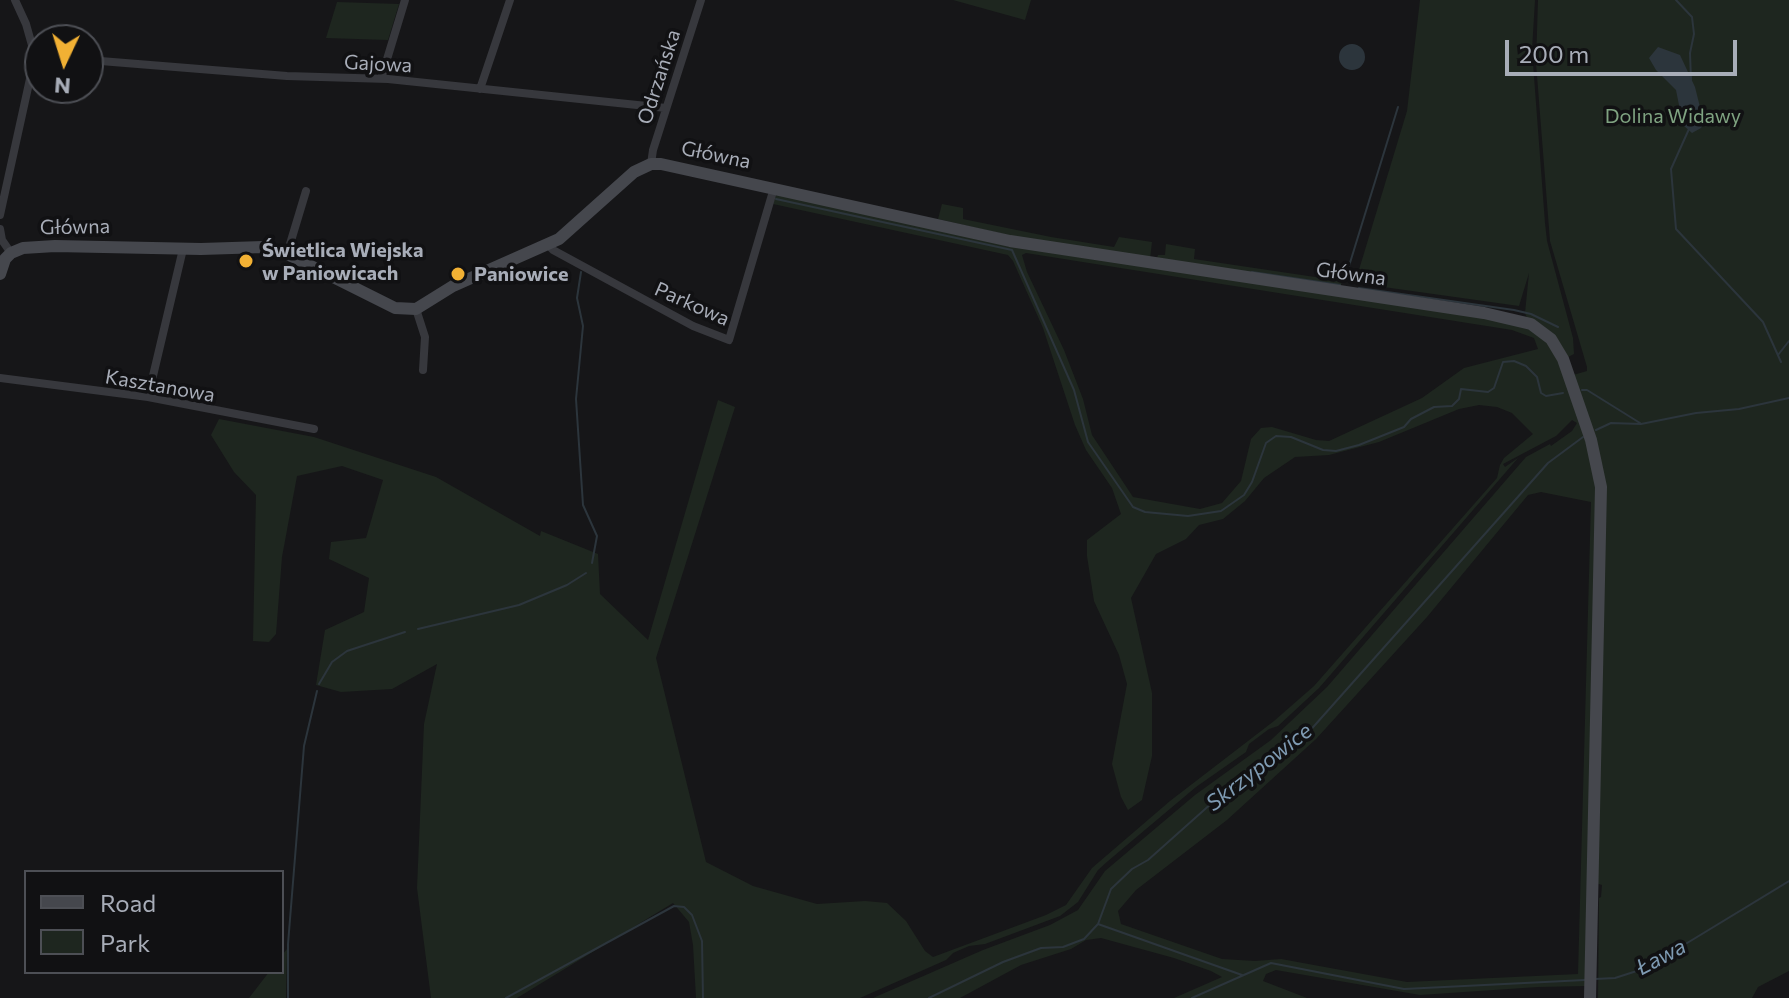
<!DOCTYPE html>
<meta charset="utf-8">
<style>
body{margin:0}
#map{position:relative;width:1789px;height:998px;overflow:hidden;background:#161618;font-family:Commissioner,sans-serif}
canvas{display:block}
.legend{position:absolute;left:24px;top:870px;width:260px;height:104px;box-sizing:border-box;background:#111113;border:2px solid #4d4f55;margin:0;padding:10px 14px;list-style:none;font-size:24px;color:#a8adb8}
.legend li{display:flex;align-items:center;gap:16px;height:40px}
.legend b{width:40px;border:2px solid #4d4f55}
.north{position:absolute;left:24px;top:24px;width:80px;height:80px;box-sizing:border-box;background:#111113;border:2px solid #4d4f55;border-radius:50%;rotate:184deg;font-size:22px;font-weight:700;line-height:32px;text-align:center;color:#a8adb8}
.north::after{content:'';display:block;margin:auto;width:28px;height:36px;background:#f2b134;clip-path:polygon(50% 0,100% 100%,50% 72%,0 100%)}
.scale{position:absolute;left:1505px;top:40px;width:232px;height:36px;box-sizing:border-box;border:4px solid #a8adb8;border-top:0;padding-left:10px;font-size:24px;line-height:28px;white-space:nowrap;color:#a8adb8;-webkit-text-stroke:6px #111113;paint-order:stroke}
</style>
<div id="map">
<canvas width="1789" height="998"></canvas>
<ul class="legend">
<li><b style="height:10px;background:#45474d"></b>Road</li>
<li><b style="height:22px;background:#1e261f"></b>Park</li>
</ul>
<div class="north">N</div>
<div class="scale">200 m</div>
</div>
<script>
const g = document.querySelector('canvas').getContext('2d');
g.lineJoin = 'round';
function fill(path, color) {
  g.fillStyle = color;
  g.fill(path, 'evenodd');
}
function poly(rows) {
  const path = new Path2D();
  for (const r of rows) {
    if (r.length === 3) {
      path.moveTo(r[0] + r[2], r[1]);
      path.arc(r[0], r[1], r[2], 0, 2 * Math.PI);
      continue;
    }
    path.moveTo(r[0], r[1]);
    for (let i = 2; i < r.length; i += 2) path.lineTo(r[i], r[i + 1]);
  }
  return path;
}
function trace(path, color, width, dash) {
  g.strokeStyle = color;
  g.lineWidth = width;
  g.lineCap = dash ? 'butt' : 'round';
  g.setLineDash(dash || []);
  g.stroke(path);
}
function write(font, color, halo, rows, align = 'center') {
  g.font = font + ' Commissioner,sans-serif';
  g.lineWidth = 7;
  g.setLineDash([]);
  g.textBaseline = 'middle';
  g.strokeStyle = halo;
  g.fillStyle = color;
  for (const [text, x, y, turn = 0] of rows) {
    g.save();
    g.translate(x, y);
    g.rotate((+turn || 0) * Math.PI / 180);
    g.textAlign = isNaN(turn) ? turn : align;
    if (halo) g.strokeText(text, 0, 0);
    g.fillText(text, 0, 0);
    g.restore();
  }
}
fill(poly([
 [953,0,1031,0,1025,20],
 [1420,0,1535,0,1532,50,1545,223,1547,241,1573,338,1574,354,1568,357,1555,337,1542,325,1527,318,1525,313,1529,273,1519,306,1355,283,1407,111],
 [1538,0,1789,0,1789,971,1758,987,1752,998,1598,998,1599,898,1601,897,1602,885,1596,883,1586,986,1538,987,1420,995,1276,970,1266,974,1263,981,1307,998,1174,998,1222,977,1211,971,1174,958,1101,938,1086,940,1071,949,1021,965,960,998,873,998,983,950,1050,925,1078,910,1105,871,1195,795,1271,740,1327,687,1526,457,1550,444,1551,446,1572,431,1577,423,1572,420,1556,436,1503,464,1505,467,1518,458,1319,688,1278,726,1269,729,1249,744,1246,752,1196,787,1108,861,1098,870,1078,902,1060,916,985,944,969,946,953,953,946,960,860,998,696,998,693,945,689,922,673,903,517,998,431,998,417,888,424,724,437,664,392,689,341,692,316,685,325,630,364,612,369,578,329,559,331,542,366,538,383,480,342,466,297,476,282,557,276,634,269,642,253,641,256,495,234,472,211,435,219,419,314,437,436,477,540,536,541,531,598,554,600,594,648,640,718,400,735,407,656,658,706,862,753,886,817,904,865,901,887,903,906,921,925,951,933,957,1046,915,1066,905,1092,868,1170,801,1274,721,1314,686,1497,478,1500,465,1504,458,1533,434,1512,413,1497,407,1479,405,1459,409,1379,442,1329,455,1295,457,1264,478,1245,501,1223,519,1199,525,1186,539,1156,554,1131,598,1152,693,1152,756,1142,800,1128,810,1121,797,1112,764,1127,684,1119,655,1094,601,1087,556,1087,540,1121,514,1112,488,1086,450,1075,425,1043,328,1013,261,1008,255,773,204,776,194,1026,247,1508,319,1533,330,1545,339,1573,375,1587,371,1587,367,1550,241,1536,63],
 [1026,253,1512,330,1534,338,1538,349,1464,368,1422,398,1329,441,1316,440,1272,427,1261,428,1251,439,1241,481,1222,503,1200,509,1133,497,1092,435,1083,399,1064,350,1027,272,1022,255],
 [1541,492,1591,502,1578,974,1407,982,1281,959,1255,961,1222,959,1121,924,1118,911,1136,890,1227,820,1316,739,1427,617,1528,495],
 [337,2,399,4,388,40,326,38],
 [942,204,963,208,963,219,1051,237,1114,247,1119,237,1152,242,1150,259,1051,245,938,219],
 [1166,244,1195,249,1194,259,1342,281,1340,289,1157,258,1158,255,1165,255],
 [287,949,286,998,249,998,269,972,282,972,282,955]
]), '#1e261f');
fill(poly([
 [1352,57,13],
 [1658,47,1680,55,1695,87,1704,123,1701,128,1692,133,1683,125,1676,90,1656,70,1649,58]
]), '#2c353c');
trace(poly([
 [1676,0,1692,17,1694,34,1690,53,1691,80],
 [1689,129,1671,169,1676,229,1763,322,1781,362],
 [776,199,1012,250,1074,390,1088,442,1133,507,1145,512,1188,516,1221,511,1244,495,1252,482,1266,443,1276,436,1291,437,1323,450,1336,451,1359,445,1404,427,1411,419,1434,407,1452,406,1459,399,1461,389,1488,392,1494,388,1503,362,1514,361,1526,366,1537,377,1541,393,1546,396,1563,393],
 [1349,266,1398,107],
 [581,272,577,298,583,326,576,399,583,505,597,536,592,563],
 [1252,272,1340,285],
 [1359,288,1514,310,1531,314,1558,327],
 [1778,355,1789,341],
 [1582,390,1587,390,1640,423],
 [1596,430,1611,423,1641,424,1696,413,1739,409,1789,398],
 [418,629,519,605,567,585,586,573],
 [319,684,332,662,347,651,405,632],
 [1098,924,1242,975],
 [1595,979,1615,978,1646,968,1789,881],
 [288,998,288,944,304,746,317,691],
 [506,998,674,906,684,907,692,915,702,941,703,998],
 [929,998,1003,962,1041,948,1063,947,1084,939,1098,924,1111,889,1132,869,1148,860,1222,794,1252,778,1307,734,1548,463,1583,437],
 [1192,998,1271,963,1404,989,1585,980]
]), '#2c353c', 2);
trace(poly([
 [88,60,287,76,388,79,666,108],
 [381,79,405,0],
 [480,89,510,0],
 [651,164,653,150,701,0],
 [0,215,35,56,26,24,15,0],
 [0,229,2,240,11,253],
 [548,245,553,250,693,326,729,340,774,188],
 [287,254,306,191],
 [416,309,425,337,423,370],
 [0,378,148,397,314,429],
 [148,397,183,249]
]), '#37383d', 8);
trace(poly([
 [0,274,5,259,11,253,23,248,55,246,201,249,263,247,287,254,395,308,416,309,453,286,559,239,634,172,651,164,661,164,1010,241,1484,313,1531,324,1551,339,1563,359,1591,440,1601,487,1590,998]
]), '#45474d', 12);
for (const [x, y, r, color] of [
 [246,261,8,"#f2b134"],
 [458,274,8,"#f2b134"]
]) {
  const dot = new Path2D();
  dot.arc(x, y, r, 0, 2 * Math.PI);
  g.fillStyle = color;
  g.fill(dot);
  trace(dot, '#111113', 3);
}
write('20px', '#a8adb8', '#111113', [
 ["Gajowa",378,64,3],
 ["Odrzańska",659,77,-72],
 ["Główna",716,155,12],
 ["Główna",75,227,-1],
 ["Główna",1351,274,8],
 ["Parkowa",692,304,24],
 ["Kasztanowa",160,386,10]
]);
write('20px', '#7fa381', '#111113', [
 ["Dolina Widawy",1673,116]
]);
write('bold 20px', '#a8adb8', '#111113', [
 ["Świetlica Wiejska",262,250],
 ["w Paniowicach",262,273],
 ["Paniowice",474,274]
], 'left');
write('italic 22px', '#7f9bb3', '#111113', [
 ["Skrzypowice",1259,767,-38],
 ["Ława",1661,957,-28]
]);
</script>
